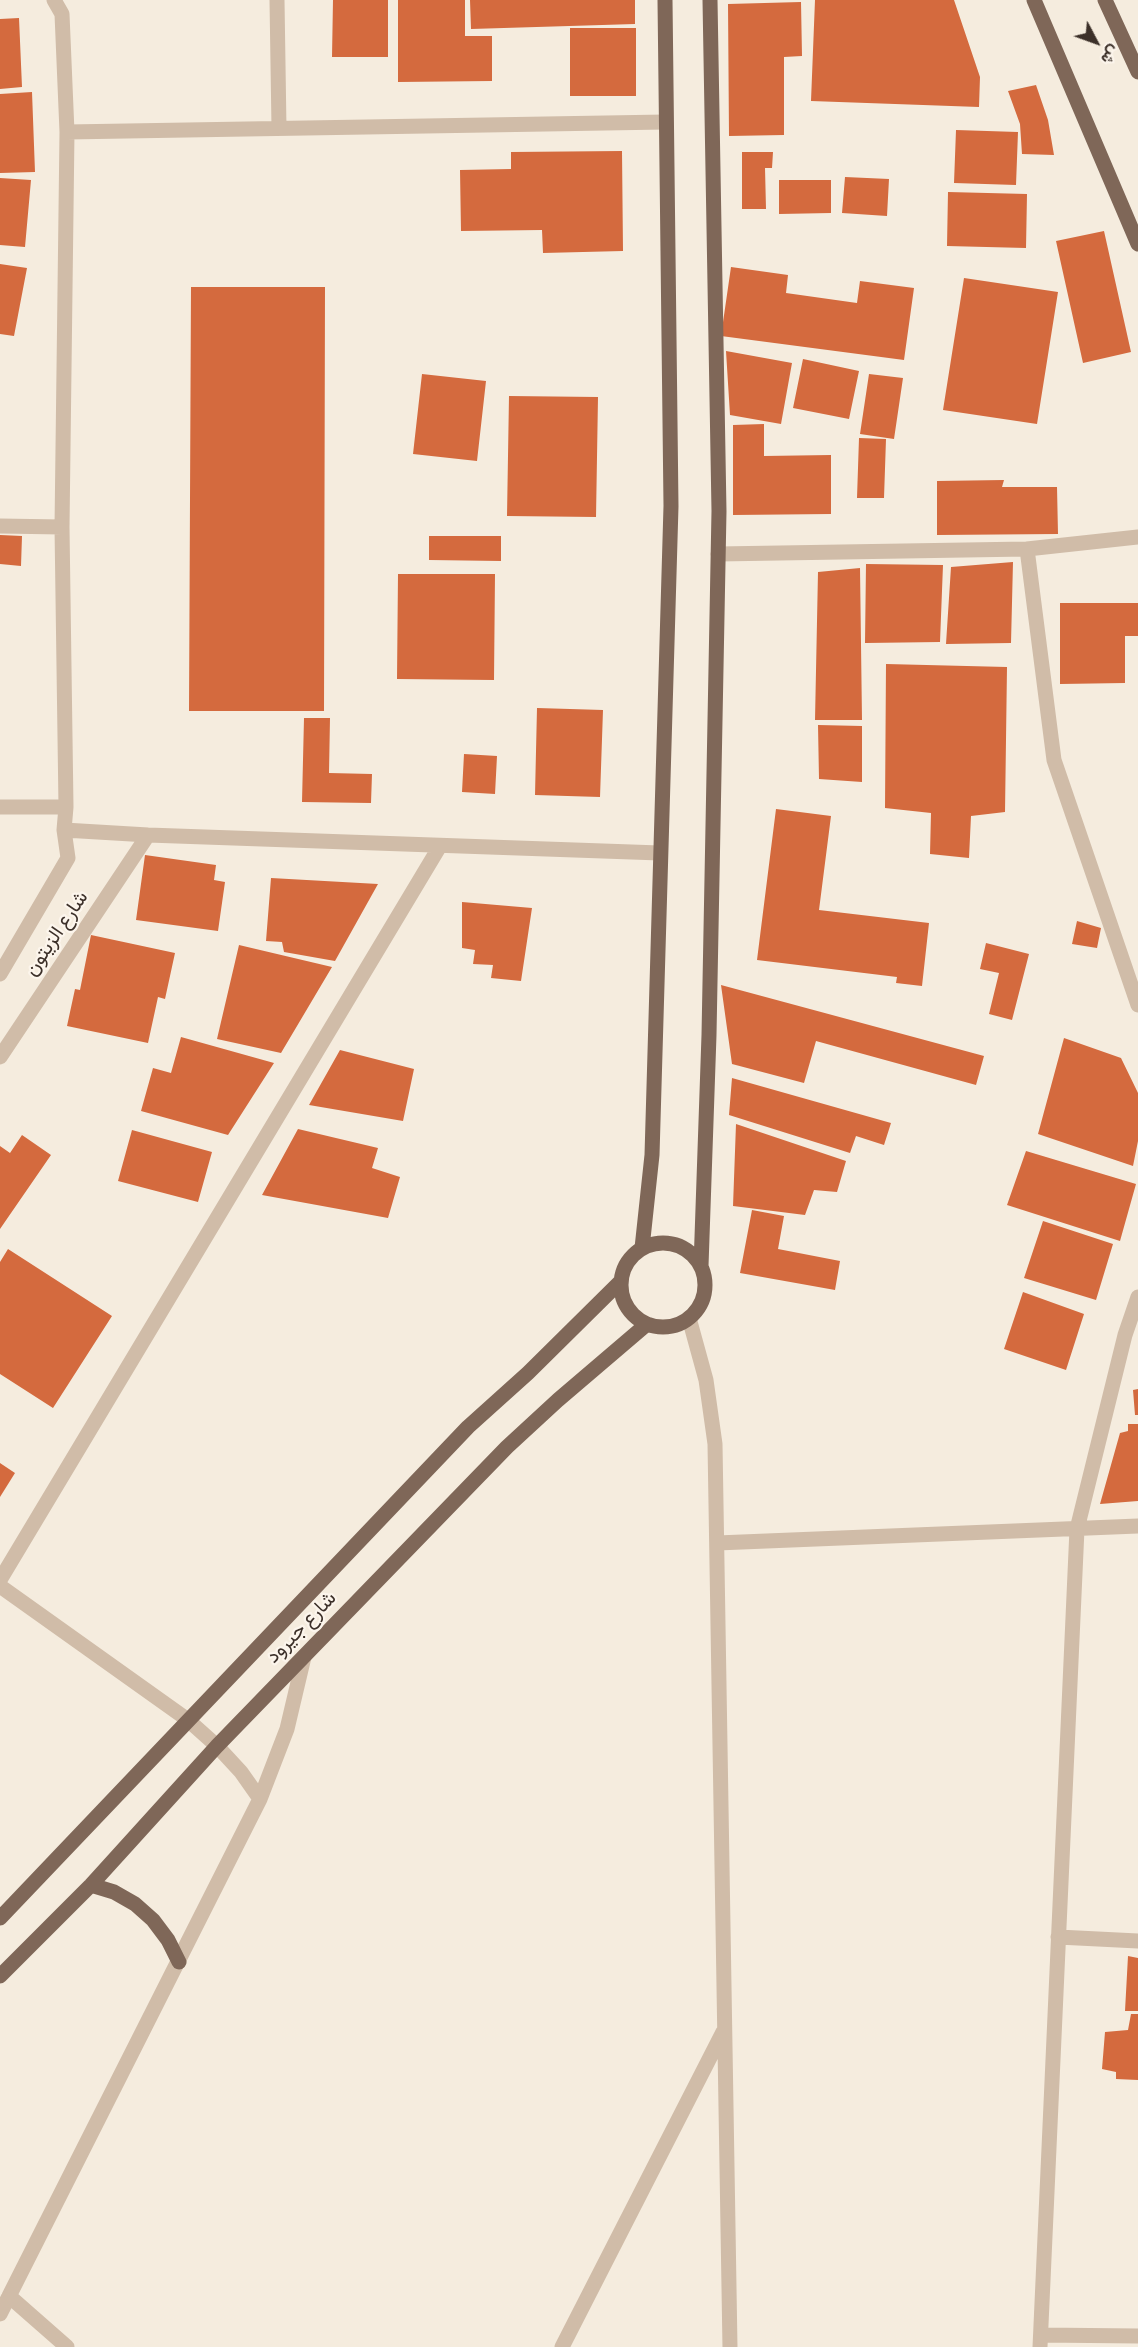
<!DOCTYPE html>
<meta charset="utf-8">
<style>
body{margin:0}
#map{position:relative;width:1138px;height:2347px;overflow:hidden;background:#f5ecde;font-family:"Sofia Sans Condensed",Vazirmatn,sans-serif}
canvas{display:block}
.north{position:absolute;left:1066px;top:12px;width:60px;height:60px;-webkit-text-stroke:4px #fcf5ec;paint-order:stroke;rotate:131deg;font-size:16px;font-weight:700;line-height:24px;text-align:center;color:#3c3029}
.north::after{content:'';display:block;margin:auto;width:21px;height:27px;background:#3c3029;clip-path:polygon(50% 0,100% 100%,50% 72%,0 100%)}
</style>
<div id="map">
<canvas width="1138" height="2347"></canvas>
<div class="north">ش</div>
</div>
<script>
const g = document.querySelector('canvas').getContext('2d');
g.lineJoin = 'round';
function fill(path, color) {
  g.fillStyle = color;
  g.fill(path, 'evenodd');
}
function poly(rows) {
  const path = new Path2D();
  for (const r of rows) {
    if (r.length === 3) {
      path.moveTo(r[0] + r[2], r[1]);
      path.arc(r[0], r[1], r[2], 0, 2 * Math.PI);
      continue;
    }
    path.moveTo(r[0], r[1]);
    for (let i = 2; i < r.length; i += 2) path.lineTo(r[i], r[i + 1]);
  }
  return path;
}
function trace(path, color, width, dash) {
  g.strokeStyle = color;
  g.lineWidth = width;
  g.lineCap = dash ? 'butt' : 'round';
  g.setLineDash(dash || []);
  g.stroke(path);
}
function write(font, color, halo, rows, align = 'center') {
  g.font = font + ' "Sofia Sans Condensed",Vazirmatn,sans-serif';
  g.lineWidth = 4.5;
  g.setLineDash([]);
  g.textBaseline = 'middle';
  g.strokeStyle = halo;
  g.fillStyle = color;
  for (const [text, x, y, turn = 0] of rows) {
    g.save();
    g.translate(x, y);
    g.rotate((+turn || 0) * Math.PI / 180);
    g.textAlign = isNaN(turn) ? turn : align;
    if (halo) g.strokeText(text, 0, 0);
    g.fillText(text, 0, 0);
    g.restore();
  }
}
fill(poly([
 [333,0,388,0,388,57,332,57],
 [398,0,465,0,465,36,492,36,492,81,398,82],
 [470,0,635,0,635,24,471,29],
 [815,0,954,0,980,77,979,107,811,101],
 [801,2,802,56,784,57,784,135,729,136,728,4],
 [19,18,22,87,0,89,0,19],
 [570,28,636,28,636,96,570,96],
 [1036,85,1048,120,1054,155,1022,154,1020,124,1008,91],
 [32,92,35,172,0,173,0,94],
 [956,130,1018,132,1016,185,954,183],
 [622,151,623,251,543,253,542,230,461,231,460,170,511,169,511,152],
 [742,152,773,152,772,168,765,168,766,209,742,209],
 [845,177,889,179,887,216,842,213],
 [0,178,31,180,25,247,0,245],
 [779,180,831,180,831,213,779,214],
 [948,192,1027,194,1026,248,947,246],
 [1104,231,1131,352,1083,363,1056,241],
 [0,264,27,268,14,336,0,334],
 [731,267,788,275,786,293,857,303,860,281,914,288,904,360,721,336],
 [964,278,1058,292,1037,424,943,410],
 [191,287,325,287,324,711,189,711],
 [726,351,792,363,781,424,730,415],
 [803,359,859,371,849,419,793,408],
 [422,374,486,381,477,461,413,454],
 [869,374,903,378,894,439,860,434],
 [509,396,598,397,596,517,507,516],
 [764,424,764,456,831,455,831,514,733,515,733,425],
 [859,438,886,439,884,498,857,498],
 [1004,480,1002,487,1057,487,1058,534,937,535,937,481],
 [0,535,22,536,21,566,0,564],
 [429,536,501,536,501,561,429,560],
 [1013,562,1011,643,946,644,951,567],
 [866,564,943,565,940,642,865,643],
 [860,568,862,720,815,720,818,572],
 [398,574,495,574,494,680,397,679],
 [1060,603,1138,603,1138,636,1125,636,1125,683,1060,684],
 [886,664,1007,667,1005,812,971,816,969,858,930,854,931,813,885,808],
 [537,708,603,710,600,797,535,795],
 [304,718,330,718,329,773,372,774,371,803,302,802],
 [818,725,862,726,862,782,819,779],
 [464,754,497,756,495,794,462,792],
 [776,809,831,816,819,910,929,923,922,986,896,983,897,977,757,960],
 [145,855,216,865,214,880,225,882,218,931,136,920],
 [271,878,378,884,335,961,284,952,282,942,266,941],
 [462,902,532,908,521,981,491,978,493,965,473,964,475,950,462,948],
 [1077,921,1101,928,1097,948,1072,944],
 [91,935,175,953,165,999,158,997,148,1043,67,1026,75,989,80,990],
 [986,943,1029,954,1012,1020,989,1014,999,973,980,969],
 [239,945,332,967,281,1053,217,1039],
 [721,985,984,1056,976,1085,816,1041,804,1083,732,1064],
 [181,1037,274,1063,228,1135,141,1111,153,1068,171,1073],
 [1064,1038,1121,1058,1138,1093,1138,1141,1133,1166,1038,1134],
 [340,1050,414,1069,403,1121,309,1105],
 [732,1078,891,1123,884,1145,856,1136,850,1153,729,1115],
 [736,1124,846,1161,837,1192,814,1190,805,1215,733,1206],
 [298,1129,378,1148,372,1168,400,1177,388,1218,262,1195],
 [132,1130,212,1152,198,1202,118,1181],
 [22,1135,51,1155,0,1229,0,1146,10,1153],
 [1026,1151,1136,1184,1120,1241,1007,1205],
 [752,1210,784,1216,778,1249,840,1261,835,1290,740,1273],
 [1043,1221,1113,1244,1096,1300,1024,1278],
 [8,1249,112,1316,53,1408,0,1374,0,1262],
 [1023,1292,1084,1314,1066,1370,1004,1349],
 [1138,1389,1138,1415,1135,1415,1133,1390],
 [1128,1424,1138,1424,1138,1501,1100,1504,1120,1433,1128,1431],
 [0,1463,15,1473,0,1497],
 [1128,1956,1138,1958,1138,2011,1125,2011],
 [1131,2014,1138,2014,1138,2080,1116,2079,1116,2072,1102,2069,1105,2032,1128,2030]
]), '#d46a3e');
trace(poly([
 [277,0,279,128],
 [67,132,665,122],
 [0,526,62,527],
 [1027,549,1054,760,1138,1005],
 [718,554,1027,549,1138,537],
 [0,807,66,807],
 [64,830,148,835,660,853],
 [0,974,68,858,64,830,66,807,62,527,67,132,62,14,54,0],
 [0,1057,148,835],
 [689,1318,706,1380,715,1444,730,2347],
 [717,1543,1138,1526],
 [0,1580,440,846],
 [0,1586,188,1720,217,1746,241,1772,260,1799],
 [1058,1937,1138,1941],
 [9,2296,67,2347],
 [0,2314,260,1799,287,1729,304,1657],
 [1041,2335,1138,2336],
 [562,2347,723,2032],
 [1040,2347,1077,1529,1125,1335,1138,1297]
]), '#d0bca8', 15);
trace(poly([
 [1034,0,1138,244],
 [1105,0,1138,72],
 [663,1285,42],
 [642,1248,652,1155,671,506,665,0],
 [701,1266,709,1035,719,511,710,0],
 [91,1885,114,1892,135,1904,153,1920,168,1940,179,1962],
 [0,1918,468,1427,528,1373,621,1281],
 [0,1976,91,1885,217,1746,507,1447,558,1400,647,1324]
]), '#7f6758', 15);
write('20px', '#3c3029', '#fcf5ec', [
 ["شارع الزيتون",57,934,-56],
 ["شارع جيرود",302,1628,-46]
]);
</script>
